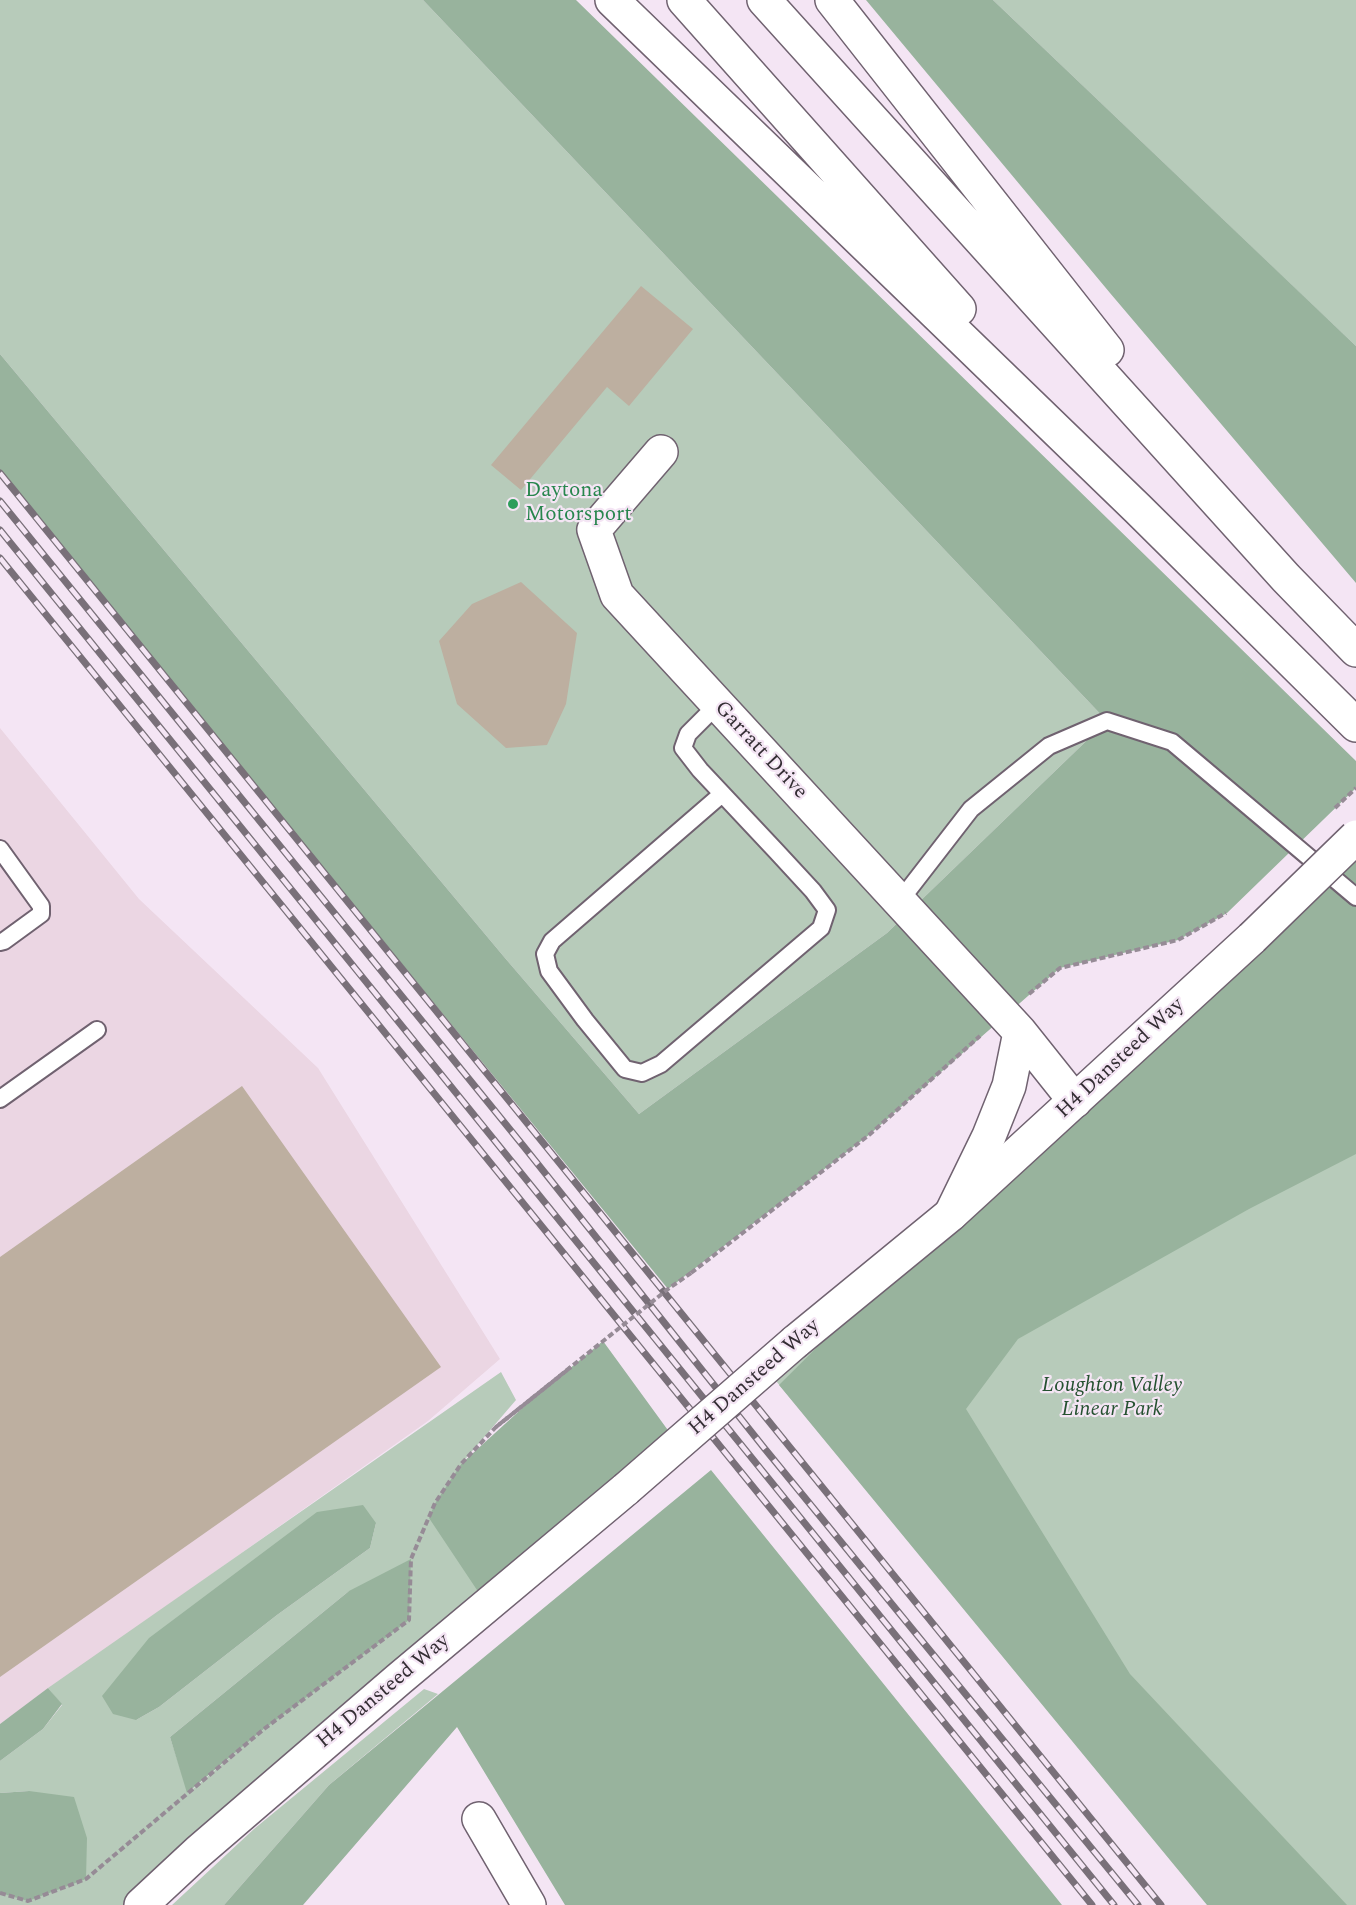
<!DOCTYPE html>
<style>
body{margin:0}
canvas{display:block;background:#f4e5f4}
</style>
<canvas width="1356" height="1905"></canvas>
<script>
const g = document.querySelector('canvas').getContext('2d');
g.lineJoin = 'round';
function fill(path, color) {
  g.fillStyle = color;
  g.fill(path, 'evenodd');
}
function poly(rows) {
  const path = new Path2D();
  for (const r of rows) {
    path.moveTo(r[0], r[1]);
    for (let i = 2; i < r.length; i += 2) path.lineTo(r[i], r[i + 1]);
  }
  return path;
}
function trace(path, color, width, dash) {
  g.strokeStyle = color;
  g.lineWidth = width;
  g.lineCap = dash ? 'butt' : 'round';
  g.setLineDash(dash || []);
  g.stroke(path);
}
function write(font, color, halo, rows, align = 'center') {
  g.font = font + ' Spectral,serif';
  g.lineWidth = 4.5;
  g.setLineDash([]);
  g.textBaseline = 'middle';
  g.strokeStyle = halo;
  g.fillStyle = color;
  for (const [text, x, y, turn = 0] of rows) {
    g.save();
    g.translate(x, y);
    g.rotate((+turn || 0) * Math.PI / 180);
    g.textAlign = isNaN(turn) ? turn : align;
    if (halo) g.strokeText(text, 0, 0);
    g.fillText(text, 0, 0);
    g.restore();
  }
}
fill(poly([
 [0,728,139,899,318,1068,500,1359,428,1421,0,1724]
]), '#ebd6e3');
fill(poly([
 [0,0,423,0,1107,721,887,933,639,1114,505,958,0,354],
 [993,0,1356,0,1356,346,1319,311],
 [1356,837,1356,1905,1208,1905,881,1505,765,1368],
 [501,1372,516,1400,461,1464,435,1503,487,1605,141,1905,0,1905,0,1893,28,1900,29,1791,0,1793,0,1761,43,1729,62,1705,48,1688],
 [376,1523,370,1548,277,1615,159,1707,136,1720],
 [349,1591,264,1729,188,1793,170,1737],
 [424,1689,438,1694,329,1785,224,1905,172,1905,254,1829]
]), '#b7cbba');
fill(poly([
 [423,0,576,0,1356,761,1356,788,1227,913,1178,940,1060,968,869,1135,668,1289,0,473,0,354,505,958,639,1114,887,933,1107,721],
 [866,0,993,0,1356,346,1356,583,1110,293],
 [1356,840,1356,1154,1249,1209,1018,1339,966,1409,1130,1674,1347,1905,1207,1905,779,1385,950,1215],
 [603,1341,678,1444,487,1605,429,1518,435,1503,461,1464,528,1403],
 [711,1470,1062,1905,565,1905,457,1727,303,1905,224,1905,329,1785],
 [363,1505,376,1523,370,1548,277,1615,159,1707,136,1720,113,1714,102,1696,149,1638,317,1512],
 [411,1559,409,1620,264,1729,187,1793,170,1737,349,1591],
 [48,1688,62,1704,43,1729,0,1761,0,1724],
 [29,1791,74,1797,87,1838,86,1879,28,1901,0,1893,0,1793]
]), '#98b39d');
fill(poly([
 [641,286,693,329,629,406,607,387,521,490,491,465],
 [521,582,577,633,566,704,547,745,506,748,457,704,439,641,472,604],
 [242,1086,441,1367,0,1677,0,1257]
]), '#bdafa0');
const service = poly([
 [717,705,688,734,683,748,700,770,777,852,813,891,827,910,821,928,661,1064,642,1073,625,1069,585,1020,549,971,545,954,552,941,722,794],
 [0,849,41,906,41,914,4,941,0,942],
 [899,902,971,809,1049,746,1107,721,1172,742,1356,897],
 [0,1099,97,1030]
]);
const minor = poly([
 [661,452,594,530,617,595,1020,1032,1075,1101],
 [951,1214,989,1136,1009,1086,1020,1032],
 [479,1819,529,1905]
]);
const tertiary = poly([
 [795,1342,950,1215,1252,938],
 [141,1905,198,1852,399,1679,626,1489]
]);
const trunk = poly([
 [612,0,1138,509,1356,725],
 [684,0,959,309],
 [764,0,1286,578,1356,650],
 [832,0,1107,350]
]);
trace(service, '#706270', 20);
trace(minor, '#706270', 36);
trace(tertiary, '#706270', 36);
trace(trunk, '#706270', 36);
trace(poly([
 [1029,994,1060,968,1178,940,1226,913],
 [691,1273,869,1135,980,1036],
 [0,1893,28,1901,86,1879,264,1729,409,1620,411,1559,435,1503,461,1464,496,1427,571,1367]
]), '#968b96', 4, [6, 3]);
trace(service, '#fff', 16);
trace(minor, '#fff', 33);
trace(tertiary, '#fff', 33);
trace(trunk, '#fff', 33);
const rail = poly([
 [0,473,1161,1905],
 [0,501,525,1148,765,1449,1138,1905],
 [0,530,1114,1905],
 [0,558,1092,1905]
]);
trace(rail, '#797079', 7);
trace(rail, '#f4e5f4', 4.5, [14]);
const tertiaryBridge = poly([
 [1252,938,1356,837],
 [626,1489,795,1342]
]);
trace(tertiaryBridge, '#706270', 36, []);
trace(poly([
 [1335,808,1356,788],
 [496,1427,668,1289,691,1273]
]), '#968b96', 4, [6, 3]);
trace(tertiaryBridge, '#fff', 33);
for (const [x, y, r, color] of [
 [513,504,6,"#2e9e5b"]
]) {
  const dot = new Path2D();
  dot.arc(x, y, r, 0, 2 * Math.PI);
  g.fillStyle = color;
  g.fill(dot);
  trace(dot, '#f4e5f4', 2);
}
write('21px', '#27864d', '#f4e5f4', [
 ["Daytona",525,492],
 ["Motorsport",525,516]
], 'left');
write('21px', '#342e34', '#f4e5f4', [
 ["Garratt Drive",760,751,47],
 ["H4 Dansteed Way",1121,1059,-43],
 ["H4 Dansteed Way",755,1378,-41],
 ["H4 Dansteed Way",384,1692,-40]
]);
write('italic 21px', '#255130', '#f4e5f4', [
 ["Loughton Valley",1112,1387],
 ["Linear Park",1112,1411]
]);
</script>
